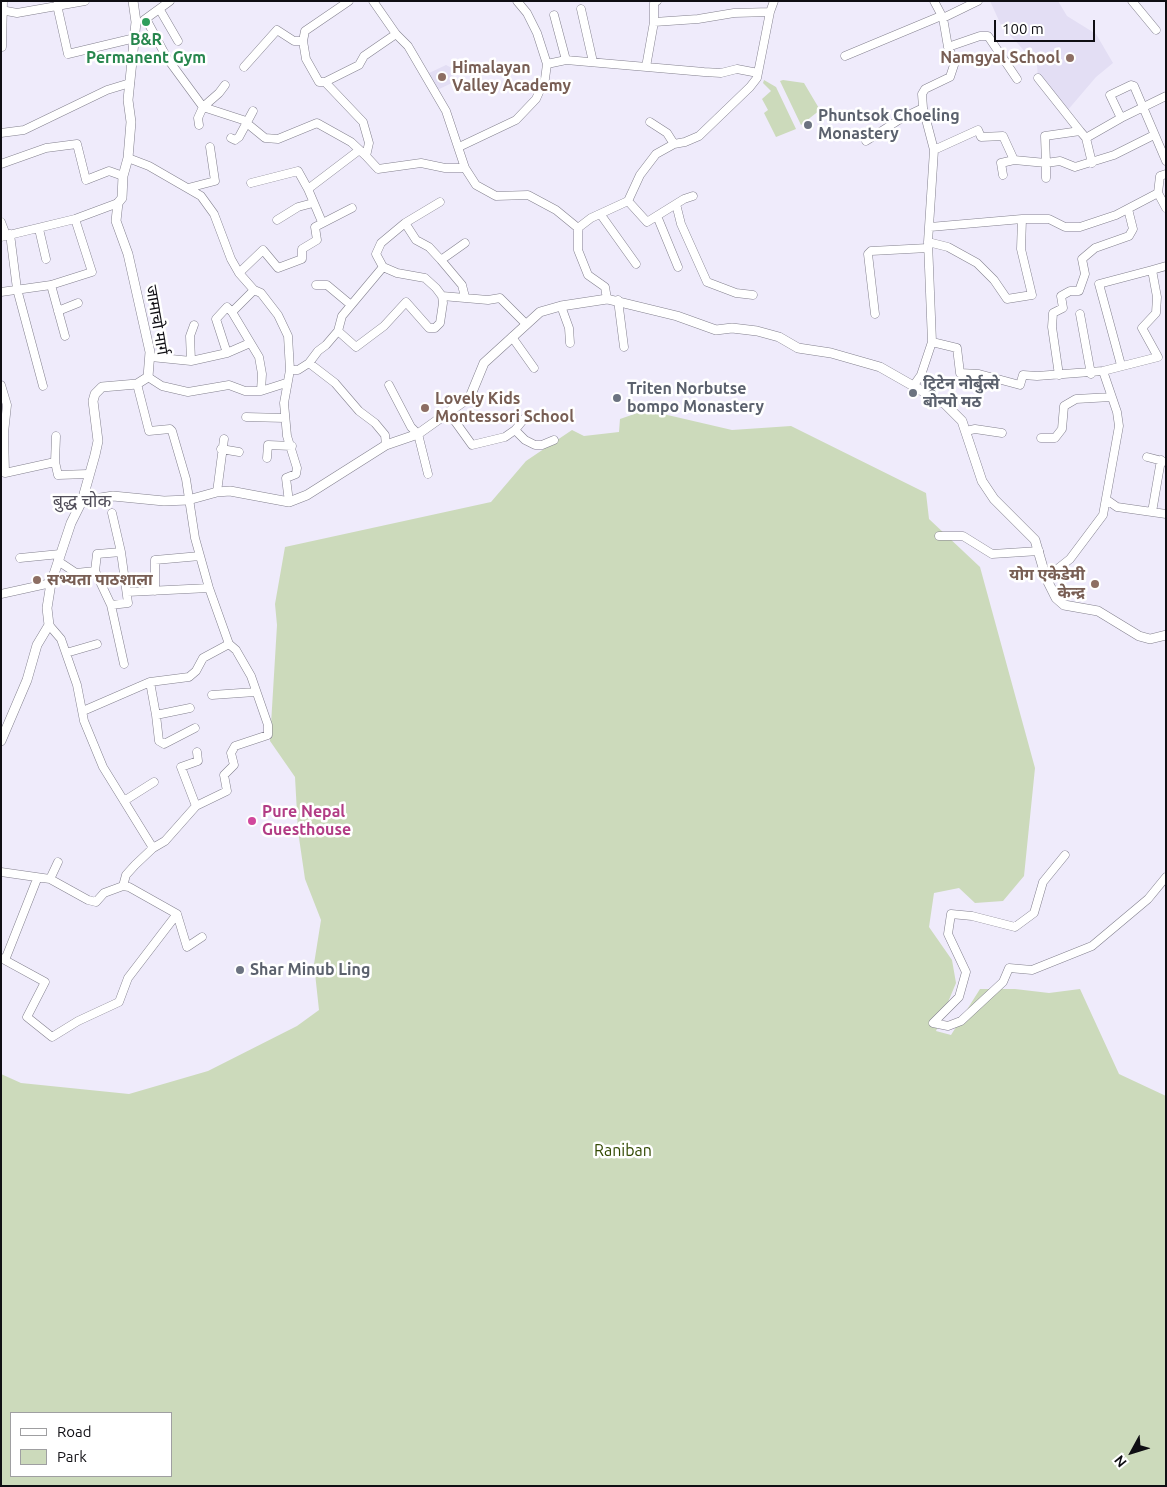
<!DOCTYPE html>
<meta charset="utf-8">
<style>
body{margin:0}
#map{position:relative;width:1167px;height:1487px;overflow:hidden;background:#efebfb;font-family:Ubuntu,sans-serif}
canvas{display:block}
.frame{position:absolute;inset:0;border:2px solid #0f0e13;pointer-events:none}
.legend{position:absolute;left:10px;top:1412px;width:162px;height:65px;box-sizing:border-box;background:#fff;border:1px solid #9f9fa1;margin:0;padding:6px 9px;list-style:none;font-size:15px;color:#0f0e13}
.legend li{display:flex;align-items:center;gap:10px;height:25px}
.legend b{width:25px;border:1px solid #9f9fa1}
.north{position:absolute;left:1107px;top:1427px;width:50px;height:50px;-webkit-text-stroke:4px #fff;paint-order:stroke;rotate:231deg;font-size:14px;font-weight:700;line-height:20px;text-align:center;color:#0f0e13}
.north::after{content:'';display:block;margin:auto;width:18px;height:22px;background:#0f0e13;clip-path:polygon(50% 0,100% 100%,50% 72%,0 100%)}
.scale{position:absolute;left:994px;top:20px;width:101px;height:22px;box-sizing:border-box;border:2px solid #0f0e13;border-top:0;padding-left:6px;font-size:15px;line-height:18px;white-space:nowrap;color:#0f0e13;-webkit-text-stroke:4px #fff;paint-order:stroke}
</style>
<div id="map">
<canvas width="1167" height="1487"></canvas>
<div class="frame"></div>
<ul class="legend">
<li><b style="height:6px;background:#fff"></b>Road</li>
<li><b style="height:14px;background:#ccdabb"></b>Park</li>
</ul>
<div class="north">N</div>
<div class="scale">100 m</div>
</div>
<script>
const g = document.querySelector('canvas').getContext('2d');
g.lineJoin = 'round';
function fill(path, color) {
  g.fillStyle = color;
  g.fill(path, 'evenodd');
}
function poly(rows) {
  const path = new Path2D();
  for (const r of rows) {
    path.moveTo(r[0], r[1]);
    for (let i = 2; i < r.length; i += 2) path.lineTo(r[i], r[i + 1]);
  }
  return path;
}
function trace(path, color, width, dash) {
  g.strokeStyle = color;
  g.lineWidth = width;
  g.lineCap = dash ? 'butt' : 'round';
  g.setLineDash(dash || []);
  g.stroke(path);
}
function write(font, color, halo, rows, align = 'center') {
  g.font = font + ' Ubuntu,"Noto Sans Devanagari",sans-serif';
  g.lineWidth = 5;
  g.setLineDash([]);
  g.textBaseline = 'middle';
  g.strokeStyle = halo;
  g.fillStyle = color;
  for (const [text, x, y, turn = 0] of rows) {
    g.save();
    g.translate(x, y);
    g.rotate((+turn || 0) * Math.PI / 180);
    g.textAlign = isNaN(turn) ? turn : align;
    if (halo) g.strokeText(text, 0, 0);
    g.fillText(text, 0, 0);
    g.restore();
  }
}
fill(poly([
 [990,1,1058,1,1067,16,1096,34,1113,63,1096,77,1067,111,1038,78,1037,65,1001,25],
 [446,65,452,68,456,81,435,91,427,74]
]), '#e3def4');
fill(poly([
 [764,80,776,87,796,129,776,137,764,113,768,110,762,99,771,91,763,83],
 [783,80,804,83,820,110,801,125,780,81],
 [646,410,732,430,791,426,926,493,929,519,980,567,1035,768,1024,876,1003,901,975,903,959,888,934,893,929,927,952,960,956,983,936,1031,951,1035,980,989,1015,989,1049,993,1080,989,1119,1074,1166,1096,1166,1486,1,1486,1,1074,21,1083,129,1094,208,1071,297,1026,319,1010,314,964,321,920,305,879,298,831,295,777,270,741,277,625,275,604,285,547,491,502,526,461,572,430,584,436,619,432,620,419],
 [11,1413,171,1413,171,1476,11,1476]
]), '#ccdabb');
const minor = poly([
 [349,1,305,31,303,41,306,59,319,82,325,82,359,65,364,56,396,34],
 [373,1,396,34,408,46,446,111,465,168,476,185,496,196,528,195,556,210,578,228],
 [517,1,527,13,537,33,547,64],
 [1132,1,1156,30],
 [57,5,68,54,135,38],
 [581,9,593,62],
 [1,10,17,13,85,1],
 [160,10,178,41],
 [554,15,566,60],
 [943,18,978,1],
 [146,19,167,58,203,107,243,120,265,138,278,139,317,123,351,142,366,156],
 [144,20,170,1],
 [654,22,654,3,657,1],
 [2,47,3,1],
 [948,47,980,36,988,36,1017,79],
 [845,56,941,16],
 [244,67,277,30,294,41,303,41],
 [646,67,654,22,698,19,734,13,770,12],
 [1038,78,1080,131],
 [325,82,363,122,369,143,366,156,378,169,421,163,445,168,465,168],
 [1121,118,1166,96],
 [650,122,667,133,674,144],
 [199,125,198,118,203,107,219,93,225,85],
 [1,133,24,130,107,90,130,83],
 [231,138,235,140,239,137,253,111],
 [866,141,902,118,923,108],
 [459,147,516,120,536,99,545,79,547,64,566,60,704,72,721,73,737,69,758,73],
 [934,150,978,130,981,137,1003,136,1014,160,1046,163,1045,136,1080,131,1086,138],
 [128,158,149,166,201,196,214,214,231,259,239,273],
 [1092,163,1086,138,1121,118,1110,95,1131,85,1134,86,1166,161],
 [1,164,46,148,77,144,86,180,109,171,123,176],
 [1003,175,1001,163,1014,160],
 [1046,178,1046,163,1060,161,1075,167,1114,155,1154,135],
 [251,183,298,171,308,189],
 [188,188,215,181,210,147],
 [1158,193,1166,208],
 [628,201,647,222,684,199,693,196],
 [676,204,681,224,707,282,736,293,753,295],
 [601,215,636,264],
 [657,216,678,267],
 [277,220,298,207,313,203],
 [1,222,6,235],
 [322,222,308,189,358,151],
 [405,223,416,240,429,247,441,260,465,243],
 [930,227,1022,219,1049,219,1065,227,1080,227,1116,215,1158,193,1160,176,1166,174],
 [39,229,46,259],
 [10,234,17,289,43,386],
 [1,237,75,219,118,203],
 [928,242,948,247,977,263,994,280,1007,299,1032,295,1021,249,1022,219],
 [441,260,462,285,465,297],
 [51,285,65,336],
 [316,285,327,285,351,305],
 [1,292,51,285,92,272,75,219],
 [442,296,488,300,500,298,526,324],
 [607,299,605,287,588,275,578,250,578,228,591,218,628,201,640,175,656,154,674,144,685,142,699,136,750,87,757,78,770,12,774,1],
 [618,300,624,347],
 [561,306,569,328,570,343],
 [58,311,78,303],
 [232,312,259,357,262,374,261,391,286,383],
 [875,314,868,254,871,251,928,248],
 [1080,314,1091,374],
 [338,331,356,347,384,326,406,302,429,328,435,328,440,323,443,303,442,296,436,288,425,278,397,273,383,267,376,254,381,243,405,223,440,202],
 [512,337,534,368],
 [932,342,957,348,960,373,979,374,1020,385,1023,375,1037,376,1103,371],
 [227,353,216,319,227,307,232,312,254,290],
 [151,357,191,361,227,353,250,343],
 [191,361,190,336,194,325],
 [309,363,335,383,359,411,375,423,385,435,386,445],
 [1121,365,1099,284,1152,270],
 [290,370,298,370,309,363,318,351,326,345,338,331,342,316,383,267],
 [1059,375,1052,327,1053,313,1063,308,1061,296,1070,291,1079,291,1085,274,1082,259,1095,248,1129,236,1133,229,1128,209],
 [148,377,162,386,188,392,229,385,245,391,261,391],
 [1,385,7,405,4,433,5,473,55,462,58,475,88,474],
 [389,385,411,427,418,434,428,474],
 [914,385,921,375,932,342,928,242,934,150,923,108,922,94,925,89,950,77,955,62,948,47,943,18,934,1],
 [449,413,472,445,505,437,515,430,529,413],
 [246,417,285,418],
 [515,430,525,440,535,445,542,445,554,440],
 [966,431,975,429,1002,433],
 [1041,438,1055,438,1062,429,1064,406,1076,399,1111,397],
 [221,449,239,452],
 [1147,457,1166,462],
 [267,458,268,445,292,446],
 [55,462,56,436],
 [217,492,224,439],
 [1107,500,1117,507,1166,514],
 [289,502,286,478,296,474,297,468,287,436,284,403,290,370,288,336,278,315,261,293,254,290,239,273,263,250,278,268,302,259,302,249,317,240,315,227,352,208],
 [1152,512,1161,460],
 [939,536,963,536,992,554,1039,551],
 [121,552,97,554,95,571,111,605,124,664],
 [20,558,60,554],
 [58,561,76,573,95,571],
 [1046,578,1070,559,1103,515,1119,426,1117,412,1103,371,1158,357,1142,328,1156,313,1157,297,1152,270,1166,266],
 [155,591,155,560,200,556],
 [127,592,209,588],
 [1,594,51,583],
 [111,605,128,603,121,552,112,513],
 [49,625,61,639,77,685,84,721,103,767,153,848],
 [66,653,97,644],
 [150,682,156,715,190,708],
 [212,695,255,692],
 [83,711,150,682,189,677,196,671,203,658,229,644],
 [156,715,159,741,164,744,195,728],
 [124,801,154,782],
 [196,806,181,767,198,761,197,752],
 [1065,855,1043,882,1034,913,1015,927,972,916,951,914,948,934,966,972,959,997,933,1023,948,1026,961,1021,1003,982,1009,968,1032,970,1092,946,1148,899,1166,877],
 [1,872,50,879,88,900,96,902,104,893,123,886,129,887,177,914,187,947,202,937],
 [50,879,58,862],
 [123,886,126,875,135,865,153,848,165,841,196,806,227,791,224,775,234,765,231,753,235,746,268,735,268,725,251,676,236,650,229,644,209,588,195,538,186,479,172,431,170,429,149,431,137,384],
 [1,958,45,982,27,1017,52,1037,78,1021,119,1002,128,978,177,914],
 [5,960,37,879]
]);
const tertiary = poly([
 [82,501,113,496,164,501,188,500,217,492,230,491,289,502,307,495,386,445,418,434,470,397,484,363,540,312,561,306,607,299,677,316,716,330,732,328,757,331,779,337,798,348,831,353,880,367,945,404,962,421,982,481,994,499,1035,540,1046,578,1056,598,1064,605,1098,611,1139,636,1150,639,1166,635],
 [1,741,27,680,37,645,49,625,47,608,51,583,71,523,82,501,95,455,98,441,93,401,95,394,102,387,137,384,148,377,150,352,128,254,116,221,118,203,122,198,123,176,128,158,131,122,128,100,136,22,133,1]
]);
trace(minor, '#83808e', 9);
trace(tertiary, '#83808e', 10);
trace(minor, '#fff', 8);
trace(tertiary, '#fff', 9);
for (const [x, y, r, color] of [
 [146,22,5,"#2e9e5b"],
 [1070,58,5,"#8d6e63"],
 [442,77,5,"#8d6e63"],
 [808,125,5,"#6b7280"],
 [913,393,5,"#6b7280"],
 [617,398,5,"#6b7280"],
 [425,408,5,"#8d6e63"],
 [37,580,5,"#8d6e63"],
 [1095,584,5,"#8d6e63"],
 [252,821,5,"#d1479c"],
 [240,970,5,"#6b7280"]
]) {
  const dot = new Path2D();
  dot.arc(x, y, r, 0, 2 * Math.PI);
  g.fillStyle = color;
  g.fill(dot);
  trace(dot, '#fff', 2);
}
write('bold 16px', '#27864d', '#fff', [
 ["B&R",146,40],
 ["Permanent Gym",146,58]
]);
write('bold 16px', '#785e54', '#fff', [
 ["Namgyal School",1060,58,"right"],
 ["Himalayan",452,68],
 ["Valley Academy",452,86],
 ["Lovely Kids",435,399],
 ["Montessori School",435,417],
 ["योग एकेडेमी",1085,575,"right"],
 ["केन्द्र",1085,593,"right"],
 ["सभ्यता पाठशाला",47,580]
], 'left');
write('bold 16px', '#5b616d', '#fff', [
 ["Phuntsok Choeling",818,116],
 ["Monastery",818,134],
 ["ट्रिटेन नोर्बुत्से",923,384],
 ["बोन्पो मठ",923,402],
 ["Triten Norbutse",627,389],
 ["bompo Monastery",627,407],
 ["Shar Minub Ling",250,970]
], 'left');
write('16px', '#0f0e13', '#fff', [
 ["जामाचो मार्ग",157,320,80]
]);
write('bold 16px', '#b23c85', '#fff', [
 ["Pure Nepal",262,812],
 ["Guesthouse",262,830]
], 'left');
write('16px', '#314800', '#fff', [
 ["Raniban",623,1151]
]);
write('18px', '#514e5a', '#fff', [
 ["बुद्ध चोक",82,501]
]);
</script>
